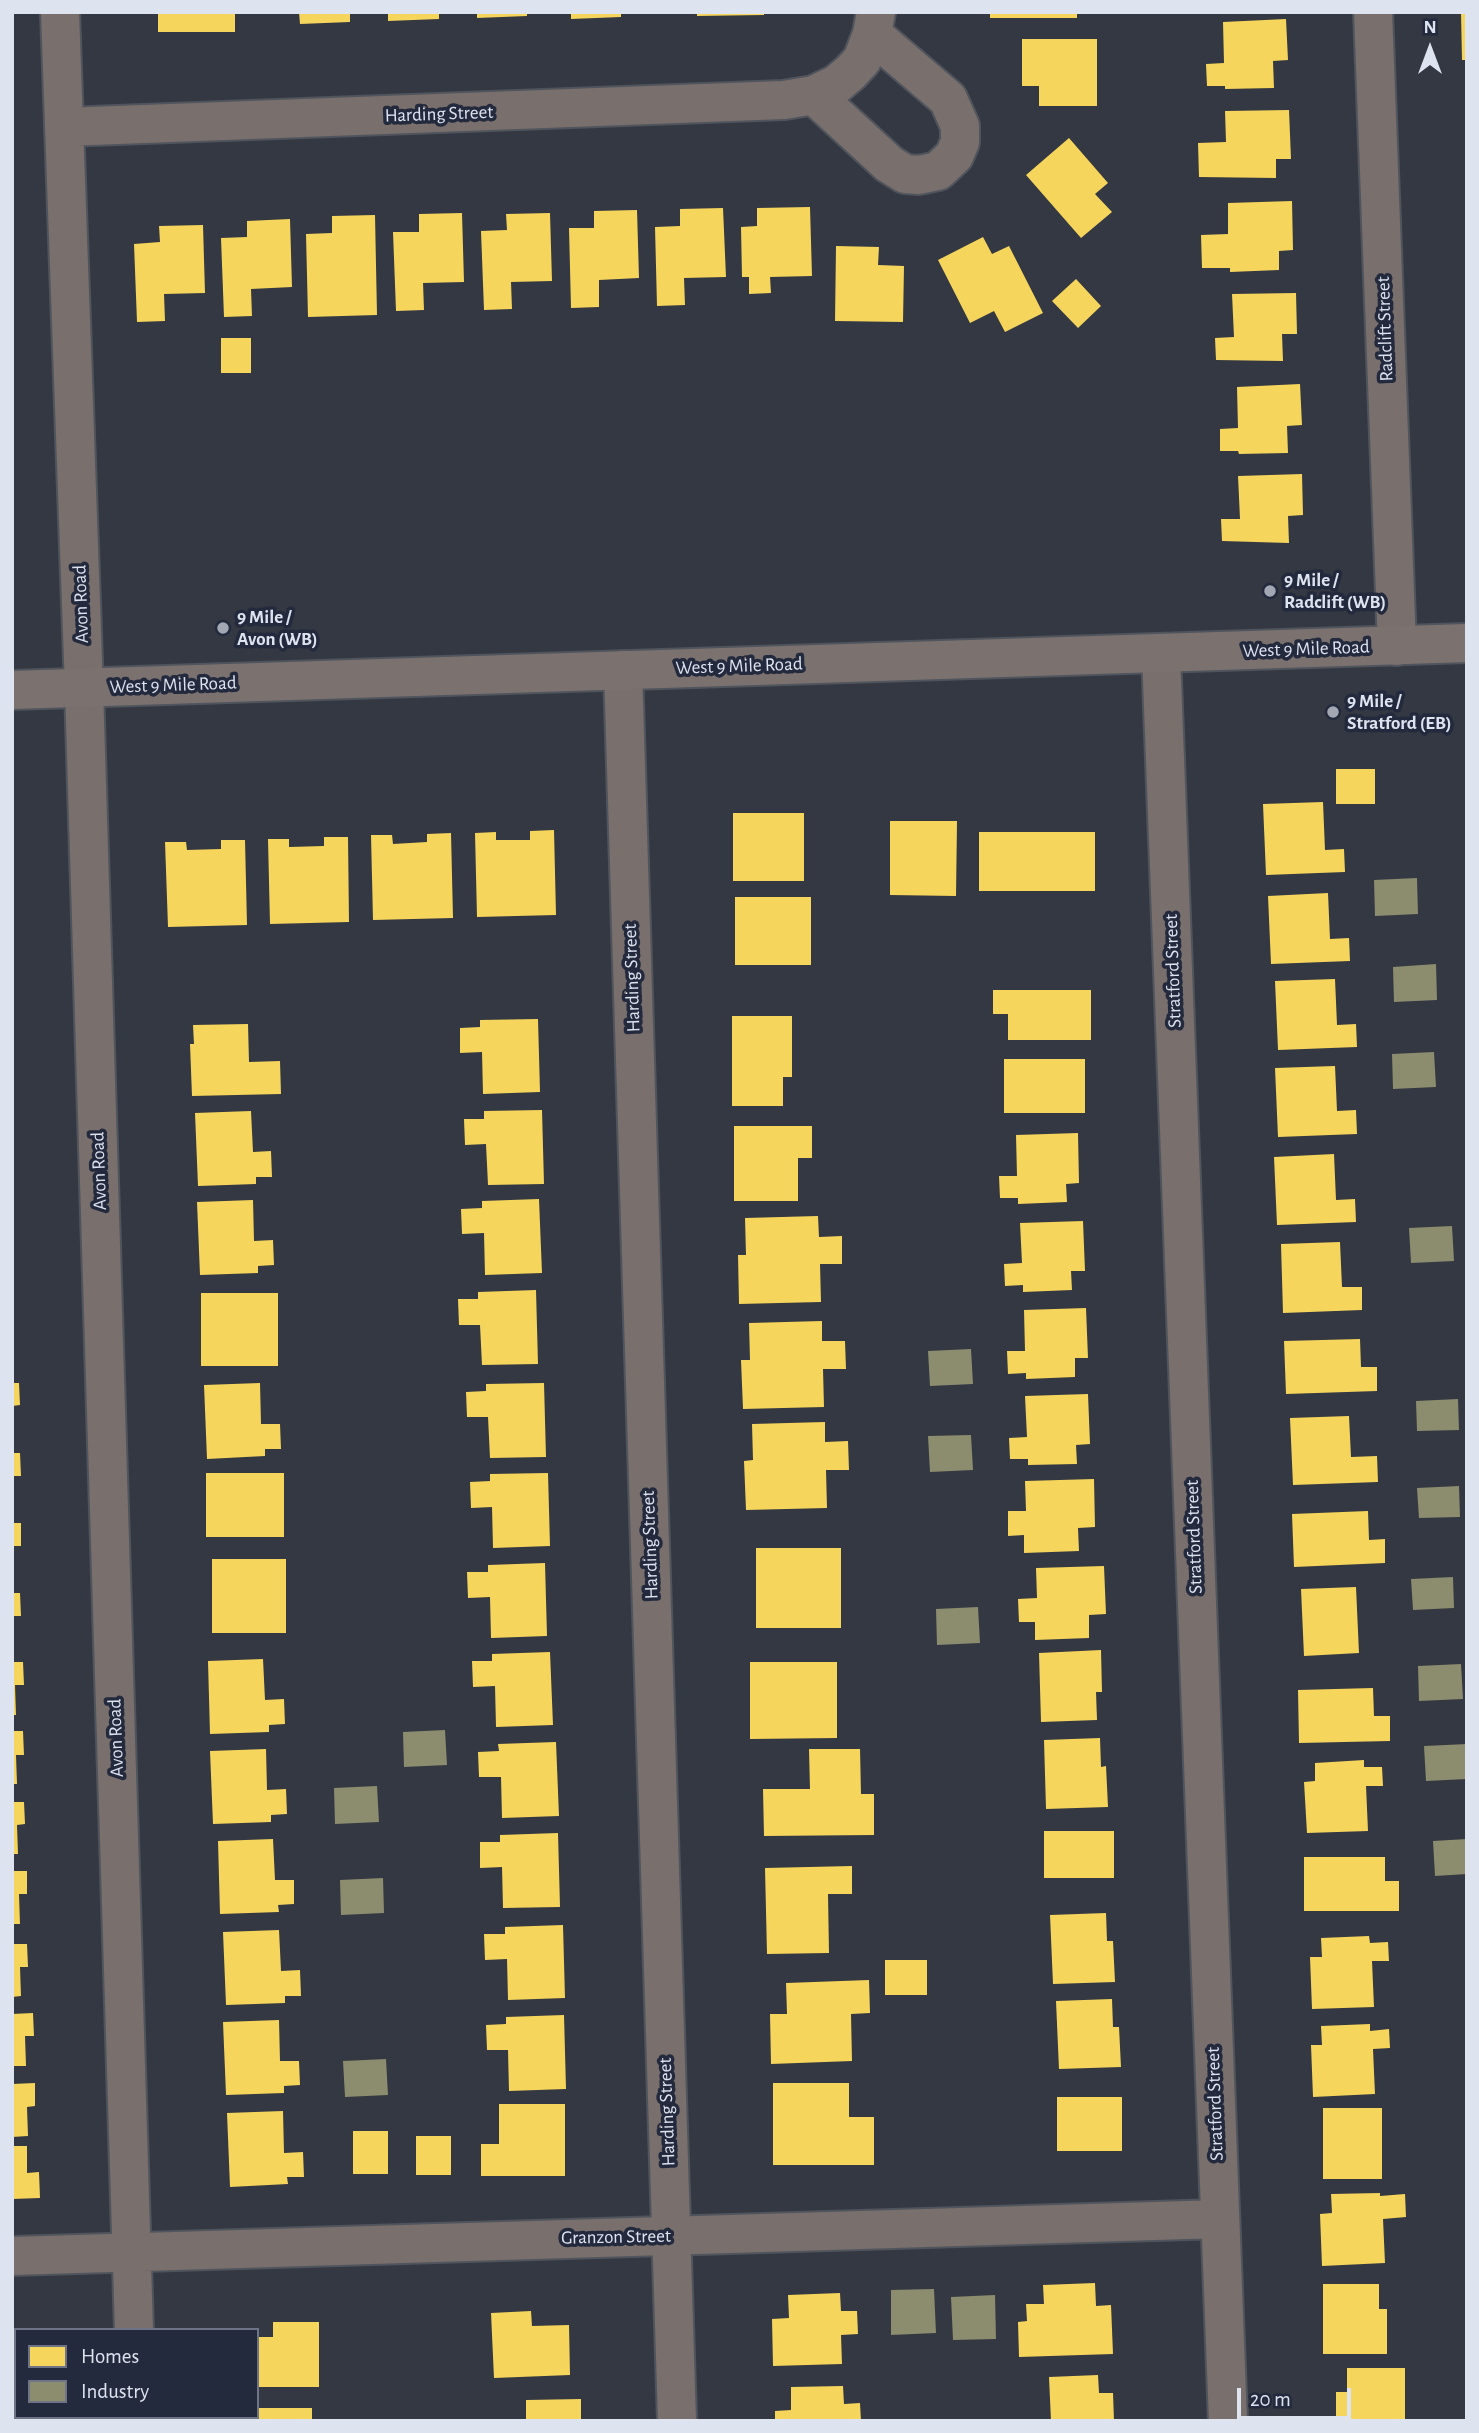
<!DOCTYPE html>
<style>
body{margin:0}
#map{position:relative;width:1479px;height:2433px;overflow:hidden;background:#343842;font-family:"Alegreya Sans",sans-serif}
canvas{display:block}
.frame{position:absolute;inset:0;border:14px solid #dee3f0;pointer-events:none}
.legend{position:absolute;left:14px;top:2328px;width:245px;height:91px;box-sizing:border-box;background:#242a3d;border:2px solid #6e7485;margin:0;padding:9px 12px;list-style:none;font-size:21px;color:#dee3f0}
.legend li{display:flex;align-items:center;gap:14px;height:35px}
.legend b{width:35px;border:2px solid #6e7485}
.north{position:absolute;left:1395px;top:14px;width:70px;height:70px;-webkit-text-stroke:5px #242a3d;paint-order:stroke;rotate:0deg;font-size:19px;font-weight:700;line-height:28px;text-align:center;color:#dee3f0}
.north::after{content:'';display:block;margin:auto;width:24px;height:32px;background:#dee3f0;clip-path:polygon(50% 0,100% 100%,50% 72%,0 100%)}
.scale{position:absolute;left:1237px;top:2388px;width:114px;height:32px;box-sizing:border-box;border:4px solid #dee3f0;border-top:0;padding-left:9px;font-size:21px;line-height:24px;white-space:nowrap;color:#dee3f0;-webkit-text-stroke:5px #242a3d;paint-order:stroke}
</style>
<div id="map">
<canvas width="1479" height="2433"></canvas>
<div class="frame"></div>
<ul class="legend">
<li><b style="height:19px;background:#f6d55c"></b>Homes</li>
<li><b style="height:19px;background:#8c8c6e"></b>Industry</li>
</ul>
<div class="north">N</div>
<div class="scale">20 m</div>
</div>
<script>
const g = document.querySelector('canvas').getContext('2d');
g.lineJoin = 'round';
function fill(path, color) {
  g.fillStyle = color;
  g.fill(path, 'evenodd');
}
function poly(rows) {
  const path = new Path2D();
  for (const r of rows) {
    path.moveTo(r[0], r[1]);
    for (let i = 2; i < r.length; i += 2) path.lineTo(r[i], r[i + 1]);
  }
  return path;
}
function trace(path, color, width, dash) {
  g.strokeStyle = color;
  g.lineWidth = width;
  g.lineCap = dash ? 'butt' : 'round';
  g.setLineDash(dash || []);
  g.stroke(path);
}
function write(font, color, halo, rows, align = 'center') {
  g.font = font + ' "Alegreya Sans",sans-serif';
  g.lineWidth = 7;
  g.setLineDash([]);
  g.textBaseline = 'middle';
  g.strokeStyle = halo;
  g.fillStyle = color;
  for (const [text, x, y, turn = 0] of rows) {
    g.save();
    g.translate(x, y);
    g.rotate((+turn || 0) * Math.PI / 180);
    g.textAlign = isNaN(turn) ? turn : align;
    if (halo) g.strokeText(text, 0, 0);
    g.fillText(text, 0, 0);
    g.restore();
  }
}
fill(poly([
 [158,12,235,12,235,32,158,32],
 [299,12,350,12,350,22,300,24],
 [388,12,439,12,439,19,388,21],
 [477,12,527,12,527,16,477,18],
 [571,12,621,12,621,17,571,19],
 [697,12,764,12,764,15,697,16],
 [990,12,1077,12,1077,18,990,18],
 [1461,13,1467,13,1467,60,1462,60],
 [1286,19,1288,60,1273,61,1274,88,1225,89,1225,86,1207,86,1206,64,1224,63,1223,22],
 [1022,39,1097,39,1097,106,1039,106,1039,86,1022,86],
 [1289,110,1291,159,1276,159,1276,178,1199,177,1198,143,1226,142,1225,111],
 [1069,138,1108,183,1095,194,1112,212,1081,238,1026,175],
 [1292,201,1293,250,1279,251,1279,270,1230,272,1230,268,1202,268,1201,235,1228,234,1228,203],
 [810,207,812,276,770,277,771,293,749,294,749,277,742,277,741,227,757,226,757,208],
 [723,208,726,277,684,278,685,305,657,306,655,227,680,226,680,209],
 [637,210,639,278,599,280,599,307,571,308,569,228,594,228,594,211],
 [462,213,464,282,423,283,424,310,396,311,393,232,419,232,419,214],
 [550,213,552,281,511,282,512,309,484,310,481,231,507,230,506,214],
 [375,215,377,315,308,317,306,234,332,233,332,216],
 [290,219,292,287,251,289,252,316,224,317,221,238,247,237,247,221],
 [203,225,205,293,164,294,165,321,137,322,134,244,160,242,159,226],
 [983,237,992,254,1009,246,1043,313,1005,332,994,311,970,323,938,260],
 [836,246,879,247,878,265,904,266,903,322,835,321],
 [1076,279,1101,306,1078,328,1052,301],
 [1296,293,1297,334,1282,334,1283,361,1216,360,1215,338,1234,337,1232,294],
 [221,338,251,338,251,373,221,373],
 [1300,384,1302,425,1287,426,1288,453,1239,454,1238,451,1220,451,1220,429,1238,428,1237,387],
 [1302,474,1303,515,1288,516,1289,543,1222,541,1221,519,1240,519,1238,476],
 [1336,769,1375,769,1375,804,1336,804],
 [1323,802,1325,850,1344,849,1345,872,1266,875,1263,804],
 [733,813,804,813,804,881,733,881],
 [890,821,957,821,956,896,890,895],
 [554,830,556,915,477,917,475,833,496,832,496,840,530,840,530,831],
 [979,832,1095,832,1095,891,979,891],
 [451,833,453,918,373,920,371,835,392,835,393,844,427,842,427,834],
 [324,837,348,837,349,922,270,924,268,839,289,839,289,847,324,846],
 [221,840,245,840,247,925,168,927,165,842,186,842,187,850,221,849],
 [1328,893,1330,939,1349,938,1350,961,1271,964,1268,896],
 [735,897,811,897,811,965,735,965],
 [1335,979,1337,1025,1356,1024,1357,1047,1278,1050,1275,981],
 [993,990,1091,990,1091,1040,1008,1040,1008,1014,993,1014],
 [732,1016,792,1016,792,1077,783,1077,783,1106,732,1106],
 [538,1019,540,1092,483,1094,482,1052,460,1053,460,1028,480,1027,480,1020],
 [248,1024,249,1062,280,1061,281,1094,192,1096,190,1044,194,1044,193,1025],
 [1004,1059,1085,1059,1085,1113,1004,1113],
 [1335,1066,1337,1111,1356,1110,1357,1134,1278,1137,1275,1068],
 [542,1110,544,1184,488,1185,486,1144,465,1145,464,1119,484,1119,484,1111],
 [251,1111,253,1152,271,1151,272,1177,256,1177,256,1184,198,1186,195,1113],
 [734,1126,812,1126,812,1158,798,1158,798,1201,734,1201],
 [1078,1133,1079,1183,1066,1184,1067,1202,1018,1204,1018,1198,1000,1198,999,1176,1017,1176,1016,1135],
 [1334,1154,1336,1200,1355,1199,1356,1222,1277,1225,1274,1157],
 [539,1199,542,1273,485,1275,484,1233,462,1234,461,1209,482,1208,482,1201],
 [253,1200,254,1241,273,1240,274,1265,258,1266,258,1273,200,1275,197,1202],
 [818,1216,819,1237,842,1236,842,1264,820,1264,821,1302,739,1304,738,1255,746,1255,745,1218],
 [1083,1221,1085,1271,1071,1271,1072,1290,1023,1292,1023,1285,1005,1286,1004,1264,1022,1263,1020,1223],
 [1340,1242,1342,1287,1362,1287,1362,1310,1283,1313,1281,1244],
 [536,1290,538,1364,482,1365,480,1325,459,1325,458,1299,478,1299,478,1292],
 [201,1293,278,1293,278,1366,201,1366],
 [1086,1308,1088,1358,1075,1358,1075,1377,1026,1379,1026,1373,1008,1374,1007,1351,1025,1351,1024,1310],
 [822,1321,822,1341,845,1341,846,1369,823,1369,824,1407,743,1409,741,1360,750,1360,749,1323],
 [1360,1339,1361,1367,1377,1367,1377,1391,1286,1394,1284,1341],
 [12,1383,19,1383,20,1405,12,1406],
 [260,1383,261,1424,280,1424,281,1449,265,1449,265,1456,207,1459,204,1385],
 [544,1383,546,1457,490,1458,488,1417,467,1417,466,1392,486,1391,486,1384],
 [1088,1394,1090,1444,1076,1445,1077,1464,1028,1465,1028,1459,1010,1459,1009,1438,1027,1437,1025,1396],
 [1349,1416,1351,1457,1377,1456,1378,1482,1293,1485,1290,1418],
 [825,1422,825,1442,848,1441,849,1470,826,1470,827,1508,746,1510,744,1461,753,1460,752,1424],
 [12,1453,20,1453,21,1476,12,1476],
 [206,1473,284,1473,284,1537,206,1537],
 [548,1473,550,1546,493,1548,492,1507,471,1508,470,1482,490,1481,490,1474],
 [1094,1479,1095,1527,1078,1528,1079,1551,1024,1553,1024,1535,1008,1536,1008,1511,1026,1511,1025,1481],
 [1368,1511,1369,1540,1385,1539,1385,1563,1294,1567,1292,1514],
 [12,1523,21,1523,21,1546,12,1546],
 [756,1548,841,1548,841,1628,756,1628],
 [212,1559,286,1559,286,1633,212,1633],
 [545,1563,547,1636,491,1638,490,1597,468,1598,467,1572,488,1572,488,1565],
 [1104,1566,1106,1614,1089,1615,1089,1638,1035,1640,1035,1622,1019,1622,1018,1599,1037,1598,1036,1568],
 [1356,1587,1359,1653,1304,1656,1301,1589],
 [12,1593,20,1593,21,1616,12,1616],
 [1101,1650,1102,1692,1096,1692,1097,1720,1041,1722,1039,1653],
 [550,1652,553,1725,496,1727,495,1686,473,1687,472,1661,492,1661,492,1654],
 [263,1659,265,1700,284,1699,285,1724,269,1725,269,1732,210,1734,208,1661],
 [12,1662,23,1662,24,1685,15,1685,16,1715,12,1715],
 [750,1662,837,1662,837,1738,750,1739],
 [1373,1688,1374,1716,1390,1716,1390,1741,1299,1743,1298,1690],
 [12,1731,23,1731,24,1755,16,1755,17,1784,12,1784],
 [1100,1738,1101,1767,1106,1766,1108,1807,1046,1809,1044,1740],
 [556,1742,559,1816,502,1818,501,1777,479,1777,478,1752,499,1751,498,1744],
 [266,1749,267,1790,286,1789,287,1814,271,1815,271,1822,213,1824,210,1751],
 [809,1749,860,1749,861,1794,874,1794,874,1835,764,1836,763,1789,810,1789],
 [1364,1760,1364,1767,1382,1767,1383,1786,1366,1786,1368,1831,1307,1833,1304,1782,1315,1781,1315,1763],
 [12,1802,24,1802,25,1824,17,1825,18,1854,12,1854],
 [1044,1831,1114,1831,1114,1878,1044,1878],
 [558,1833,560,1907,503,1908,502,1867,480,1868,480,1842,500,1842,500,1835],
 [273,1839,275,1880,294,1880,294,1904,278,1905,279,1912,220,1914,218,1841],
 [1304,1857,1385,1857,1385,1881,1399,1881,1399,1911,1304,1911],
 [852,1866,852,1894,828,1894,829,1953,767,1954,765,1868],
 [12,1871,27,1871,27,1894,19,1894,20,1924,12,1924],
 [1106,1913,1107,1941,1113,1941,1115,1982,1053,1984,1050,1915],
 [563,1925,565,1998,508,2000,507,1959,485,1960,484,1934,505,1934,505,1927],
 [279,1930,281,1971,300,1970,301,1996,285,1996,285,2003,226,2005,223,1932],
 [1369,1936,1370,1943,1388,1942,1389,1961,1372,1961,1374,2007,1312,2009,1310,1957,1322,1957,1321,1938],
 [12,1944,27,1944,28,1967,20,1967,21,1996,12,1997],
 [885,1960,927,1960,927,1995,885,1995],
 [869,1980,870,2013,851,2014,852,2061,771,2064,770,2014,787,2014,786,1983],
 [1112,1999,1113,2027,1119,2027,1121,2067,1059,2069,1056,2001],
 [33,2013,34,2036,25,2036,26,2066,12,2066,12,2014],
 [564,2015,566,2089,509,2091,508,2050,487,2050,486,2025,506,2024,506,2017],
 [279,2020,280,2061,299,2061,300,2085,284,2086,284,2093,226,2095,223,2022],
 [1370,2024,1370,2031,1389,2029,1390,2048,1373,2049,1375,2094,1313,2097,1311,2045,1322,2045,1321,2026],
 [35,2083,35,2106,27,2107,28,2136,12,2137,12,2084],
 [773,2083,849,2083,849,2117,874,2117,874,2165,773,2165],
 [1057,2097,1122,2097,1122,2151,1057,2151],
 [499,2104,565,2104,565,2176,481,2176,481,2144,499,2144],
 [1323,2108,1382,2108,1382,2179,1323,2179],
 [283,2111,284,2153,303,2152,304,2177,287,2177,288,2184,230,2187,227,2113],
 [353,2131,388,2131,388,2174,353,2174],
 [416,2136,451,2136,451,2175,416,2175],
 [12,2146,27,2146,27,2173,39,2172,40,2198,12,2199],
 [1380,2193,1380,2196,1405,2194,1406,2217,1383,2219,1385,2263,1322,2266,1320,2214,1332,2213,1331,2194],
 [1095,2283,1096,2306,1111,2305,1113,2354,1019,2357,1018,2322,1027,2321,1026,2304,1044,2304,1043,2285],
 [1323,2284,1379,2284,1379,2309,1387,2309,1387,2354,1323,2354],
 [840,2293,841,2311,857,2311,858,2334,841,2335,842,2364,773,2366,772,2319,789,2318,788,2295],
 [531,2311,532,2326,569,2325,570,2375,494,2378,491,2313],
 [273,2322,319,2322,319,2387,257,2387,257,2337,273,2337],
 [12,2348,16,2348,16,2403,12,2403],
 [1347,2368,1405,2368,1405,2421,1336,2421,1336,2392,1347,2392],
 [1098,2375,1099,2393,1113,2393,1114,2421,1051,2421,1049,2377],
 [843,2386,844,2404,860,2403,861,2421,775,2421,775,2411,791,2410,791,2387],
 [581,2399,581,2421,526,2421,526,2400],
 [257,2408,312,2408,312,2421,242,2421,242,2417,257,2417]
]), '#f6d55c');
fill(poly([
 [1417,878,1418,914,1375,916,1374,880],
 [1436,964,1437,1000,1394,1002,1393,967],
 [1434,1052,1436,1087,1393,1089,1392,1054],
 [1452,1226,1454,1261,1411,1263,1409,1228],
 [971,1349,973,1384,930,1386,928,1351],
 [1458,1399,1459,1430,1417,1431,1416,1401],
 [971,1435,973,1470,930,1472,928,1436],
 [1459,1486,1460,1517,1419,1518,1417,1488],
 [1453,1577,1454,1608,1413,1610,1411,1579],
 [978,1607,980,1643,937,1645,936,1609],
 [1461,1664,1463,1699,1419,1701,1418,1666],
 [445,1730,447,1765,404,1767,403,1732],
 [1467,1744,1467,1779,1426,1781,1424,1746],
 [377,1786,379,1822,335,1824,334,1788],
 [1467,1839,1467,1874,1435,1876,1433,1841],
 [383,1878,384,1913,341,1915,340,1880],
 [386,2059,388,2095,345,2097,343,2061],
 [934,2289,936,2333,891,2335,891,2290],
 [995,2295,996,2339,953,2340,951,2297]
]), '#8c8c6e');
const minor = poly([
 [60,12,84,688,134,2330],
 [1373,12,1397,646],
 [814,95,889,164,905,174,919,175,938,171,954,156,960,142,960,126,948,99,872,34],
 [64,127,784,100,814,95,837,84,851,72,862,60,872,34,876,12],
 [1161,654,1228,2421],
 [623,670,677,2421],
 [12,2256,1220,2219],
 [137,2417,137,2421]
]);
const secondary = poly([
 [12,690,1467,643]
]);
trace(minor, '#50545d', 42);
trace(secondary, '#50545d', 42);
trace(minor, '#796f6c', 38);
trace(secondary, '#7b7270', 38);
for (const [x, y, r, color] of [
 [1270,591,7,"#a2a7b3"],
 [223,628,7,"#a2a7b3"],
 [1333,712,7,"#a2a7b3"]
]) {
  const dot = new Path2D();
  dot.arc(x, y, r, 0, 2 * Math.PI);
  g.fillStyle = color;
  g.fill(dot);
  trace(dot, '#242a3d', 2.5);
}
write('19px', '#dee3f0', '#242a3d', [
 ["Harding Street",439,114,-2],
 ["Radclift Street",1385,329,-92],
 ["Avon Road",81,604,-92],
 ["West 9 Mile Road",1306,649,-2],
 ["West 9 Mile Road",739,666,-2],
 ["West 9 Mile Road",173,685,-2],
 ["Stratford Street",1173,971,-92],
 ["Harding Street",632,978,-92],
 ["Avon Road",99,1171,-92],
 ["Stratford Street",1194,1537,-92],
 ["Harding Street",650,1545,-92],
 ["Avon Road",116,1738,-92],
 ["Stratford Street",1215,2104,-92],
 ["Harding Street",667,2112,-92],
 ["Granzon Street",616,2237,-1]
]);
write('bold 19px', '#dee3f0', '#242a3d', [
 ["9 Mile /",1284,580],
 ["Radclift (WB)",1284,602],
 ["9 Mile /",237,617],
 ["Avon (WB)",237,639],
 ["9 Mile /",1347,701],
 ["Stratford (EB)",1347,723]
], 'left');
</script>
